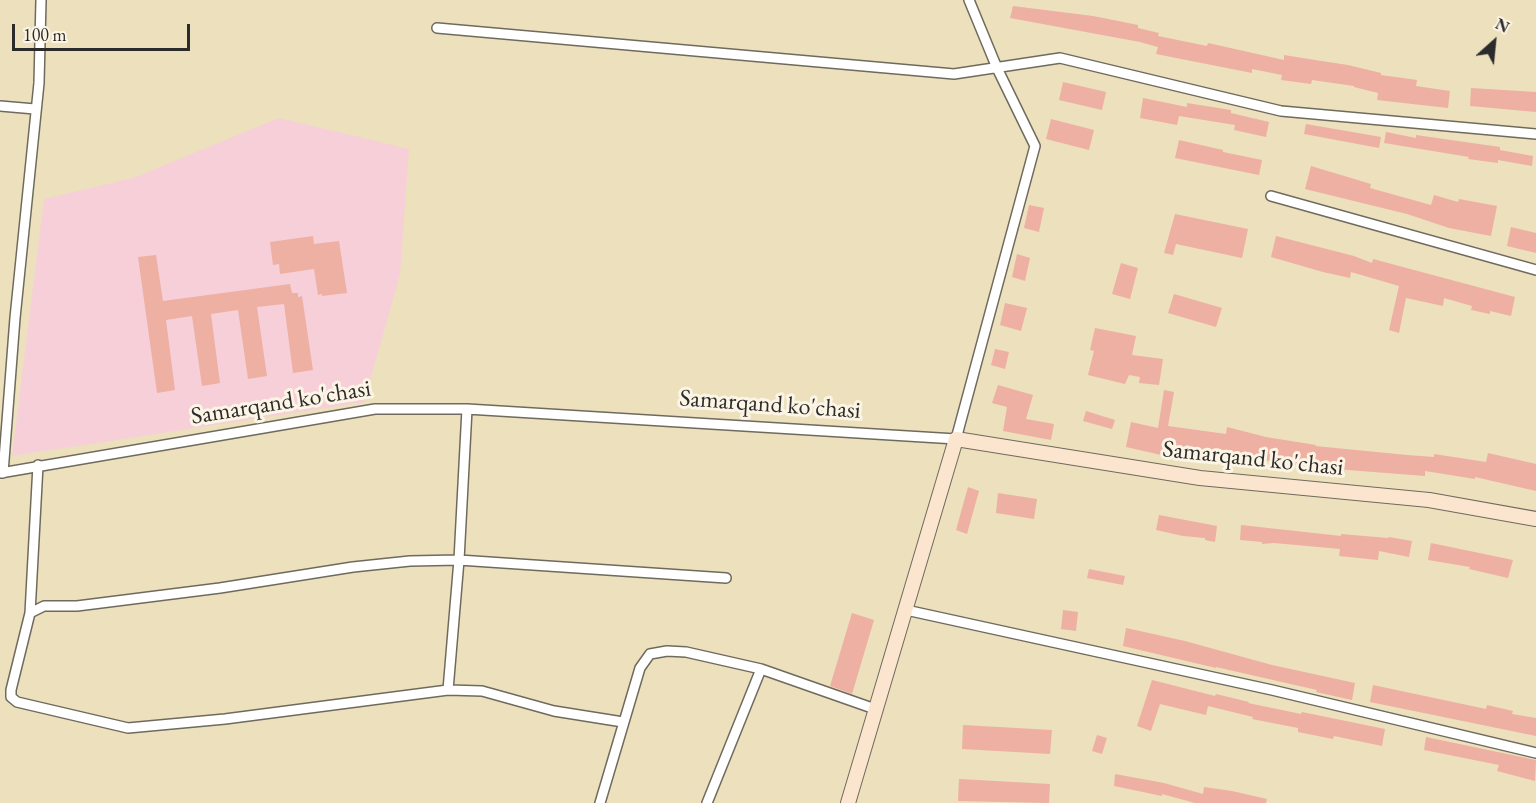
<!DOCTYPE html>
<style>
body{margin:0}
#map{position:relative;width:1536px;height:803px;overflow:hidden;background:#ece0bd;font-family:"EB Garamond",serif}
canvas{display:block}
.north{position:absolute;left:1464px;top:12px;width:60px;height:60px;-webkit-text-stroke:4px #fcf5e5;paint-order:stroke;rotate:27deg;font-size:16px;font-weight:700;line-height:24px;text-align:center;color:#2b2b2b}
.north::after{content:'';display:block;margin:auto;width:21px;height:27px;background:#2b2b2b;clip-path:polygon(50% 0,100% 100%,50% 72%,0 100%)}
.scale{position:absolute;left:12px;top:24px;width:178px;height:27px;box-sizing:border-box;border:3px solid #2b2b2b;border-top:0;padding-left:8px;font-size:18px;line-height:21px;white-space:nowrap;color:#2b2b2b;-webkit-text-stroke:4px #fcf5e5;paint-order:stroke}
</style>
<div id="map">
<canvas width="1536" height="803"></canvas>
<div class="north">N</div>
<div class="scale">100 m</div>
</div>
<script>
const g = document.querySelector('canvas').getContext('2d');
g.lineJoin = 'round';
function fill(path, color) {
  g.fillStyle = color;
  g.fill(path, 'evenodd');
}
function poly(rows) {
  const path = new Path2D();
  for (const r of rows) {
    path.moveTo(r[0], r[1]);
    for (let i = 2; i < r.length; i += 2) path.lineTo(r[i], r[i + 1]);
  }
  return path;
}
function trace(path, color, width, dash) {
  g.strokeStyle = color;
  g.lineWidth = width;
  g.lineCap = dash ? 'butt' : 'round';
  g.setLineDash(dash || []);
  g.stroke(path);
}
function write(font, color, halo, rows, align = 'center') {
  g.font = font + ' "EB Garamond",serif';
  g.lineWidth = 6;
  g.setLineDash([]);
  g.textBaseline = 'middle';
  g.strokeStyle = halo;
  g.fillStyle = color;
  for (const [text, x, y, turn = 0] of rows) {
    g.save();
    g.translate(x, y);
    g.rotate((+turn || 0) * Math.PI / 180);
    g.textAlign = isNaN(turn) ? turn : align;
    if (halo) g.strokeText(text, 0, 0);
    g.fillText(text, 0, 0);
    g.restore();
  }
}
fill(poly([
 [279,118,409,149,400,274,364,402,12,456,44,199,133,178]
]), '#f6cfd9');
fill(poly([
 [1013,6,1093,16,1138,25,1138,28,1159,33,1158,36,1207,46,1208,43,1284,60,1284,55,1315,60,1348,65,1381,73,1381,75,1417,80,1416,86,1450,91,1448,108,1377,100,1378,93,1354,87,1354,86,1312,80,1311,84,1281,80,1282,75,1252,69,1252,73,1156,54,1158,47,1140,42,1010,18],
 [1063,82,1106,92,1102,110,1059,100],
 [1471,88,1536,92,1536,112,1470,106],
 [1143,98,1187,107,1187,103,1231,110,1231,113,1269,122,1266,137,1234,130,1235,125,1179,116,1177,125,1140,118],
 [1051,119,1094,130,1089,150,1046,139],
 [1306,124,1381,137,1379,148,1304,134],
 [1386,132,1416,138,1416,135,1500,147,1500,150,1533,156,1532,166,1498,160,1498,163,1468,159,1469,157,1384,143],
 [1179,140,1223,150,1223,152,1262,160,1259,175,1175,158],
 [1311,166,1371,184,1370,188,1431,205,1434,195,1458,202,1459,199,1497,206,1491,236,1449,228,1407,214,1305,189],
 [1029,205,1044,208,1039,232,1024,228],
 [1175,214,1248,229,1242,258,1176,244,1173,255,1164,253],
 [1511,227,1536,233,1536,253,1507,246],
 [313,236,314,244,339,241,347,293,322,296,322,294,318,295,314,269,280,274,279,264,273,265,270,242],
 [1276,236,1354,256,1372,263,1373,259,1515,297,1511,316,1490,311,1490,314,1471,310,1472,306,1444,298,1443,306,1406,298,1399,333,1389,330,1399,286,1351,272,1350,278,1323,272,1271,257],
 [1017,254,1030,258,1025,281,1012,277],
 [156,255,163,301,290,284,292,293,298,293,298,297,302,296,313,370,293,373,284,304,257,307,267,376,248,379,238,310,211,314,220,383,202,386,192,316,166,320,175,390,157,393,138,257],
 [1121,263,1138,268,1130,299,1112,294],
 [1174,294,1222,308,1216,327,1168,313],
 [1005,303,1027,308,1021,331,1000,325],
 [1095,328,1136,336,1132,355,1163,359,1159,385,1139,383,1140,377,1129,375,1125,384,1088,375,1094,351,1090,350],
 [995,349,1009,352,1005,369,991,365],
 [998,385,1033,395,1026,419,1054,424,1051,440,1003,431,1007,407,992,403],
 [1164,390,1174,392,1168,426,1226,434,1227,427,1266,437,1316,445,1315,446,1407,455,1434,457,1434,454,1486,462,1488,453,1536,464,1536,491,1475,477,1475,479,1425,471,1425,476,1309,467,1262,460,1216,448,1214,463,1170,457,1126,447,1131,422,1158,428],
 [1086,411,1115,420,1112,429,1083,421],
 [968,487,979,491,967,534,956,530],
 [998,493,1037,499,1034,519,996,513],
 [1159,515,1217,526,1215,542,1205,540,1205,538,1183,536,1156,530],
 [1241,525,1341,536,1341,534,1388,538,1389,537,1412,541,1409,557,1379,551,1378,560,1339,556,1340,549,1274,543,1262,544,1262,542,1240,540],
 [1431,543,1513,560,1508,578,1469,569,1470,567,1428,560],
 [1089,569,1125,576,1123,585,1087,578],
 [1063,610,1078,612,1076,631,1061,629],
 [852,613,874,620,852,694,830,686],
 [1126,628,1185,641,1272,665,1355,683,1352,700,1316,692,1317,690,1216,667,1216,668,1123,646],
 [1152,680,1215,696,1216,694,1249,702,1248,703,1301,714,1302,712,1385,729,1382,746,1334,736,1333,739,1298,732,1298,728,1252,719,1253,717,1208,706,1206,715,1160,704,1151,731,1137,726],
 [1373,685,1486,709,1487,705,1513,711,1512,714,1536,718,1536,736,1370,702],
 [963,725,1052,730,1050,754,962,749],
 [1097,735,1107,738,1102,754,1092,751],
 [1426,737,1536,760,1535,781,1497,771,1499,765,1424,750],
 [1115,774,1164,783,1203,794,1204,787,1232,791,1267,799,1266,803,1195,803,1162,794,1162,796,1114,786],
 [959,779,1050,784,1049,803,958,801]
]), '#eeb0a3');
const street = poly([
 [437,28,954,74,1060,58,1281,111,1536,134],
 [0,106,35,109],
 [1271,196,1536,270],
 [38,465,30,613,44,606,77,606,220,588,353,567,410,561,459,560,467,409],
 [0,473,375,409,467,409,956,439,1035,146,997,68,969,0],
 [3,473,15,318,39,83,41,0],
 [906,610,1272,690,1536,753],
 [30,613,11,690,11,697,17,702,128,728,225,719,448,690,482,691,554,711,623,722],
 [761,669,875,709],
 [448,690,459,560,726,578],
 [600,803,640,668,650,654,667,651,686,652,761,669,707,803]
]);
const secondary = poly([
 [848,803,956,439,1200,478,1429,500,1536,519]
]);
trace(street, '#6f6a5e', 12);
trace(secondary, '#6f6a5e', 16);
trace(street, '#fff', 9);
trace(secondary, '#fce5cf', 14);
write('24px', '#2b2b2b', '#fcf5e5', [
 ["Samarqand ko'chasi",281,403,-9],
 ["Samarqand ko'chasi",770,405,4],
 ["Samarqand ko'chasi",1253,459,6]
]);
</script>
